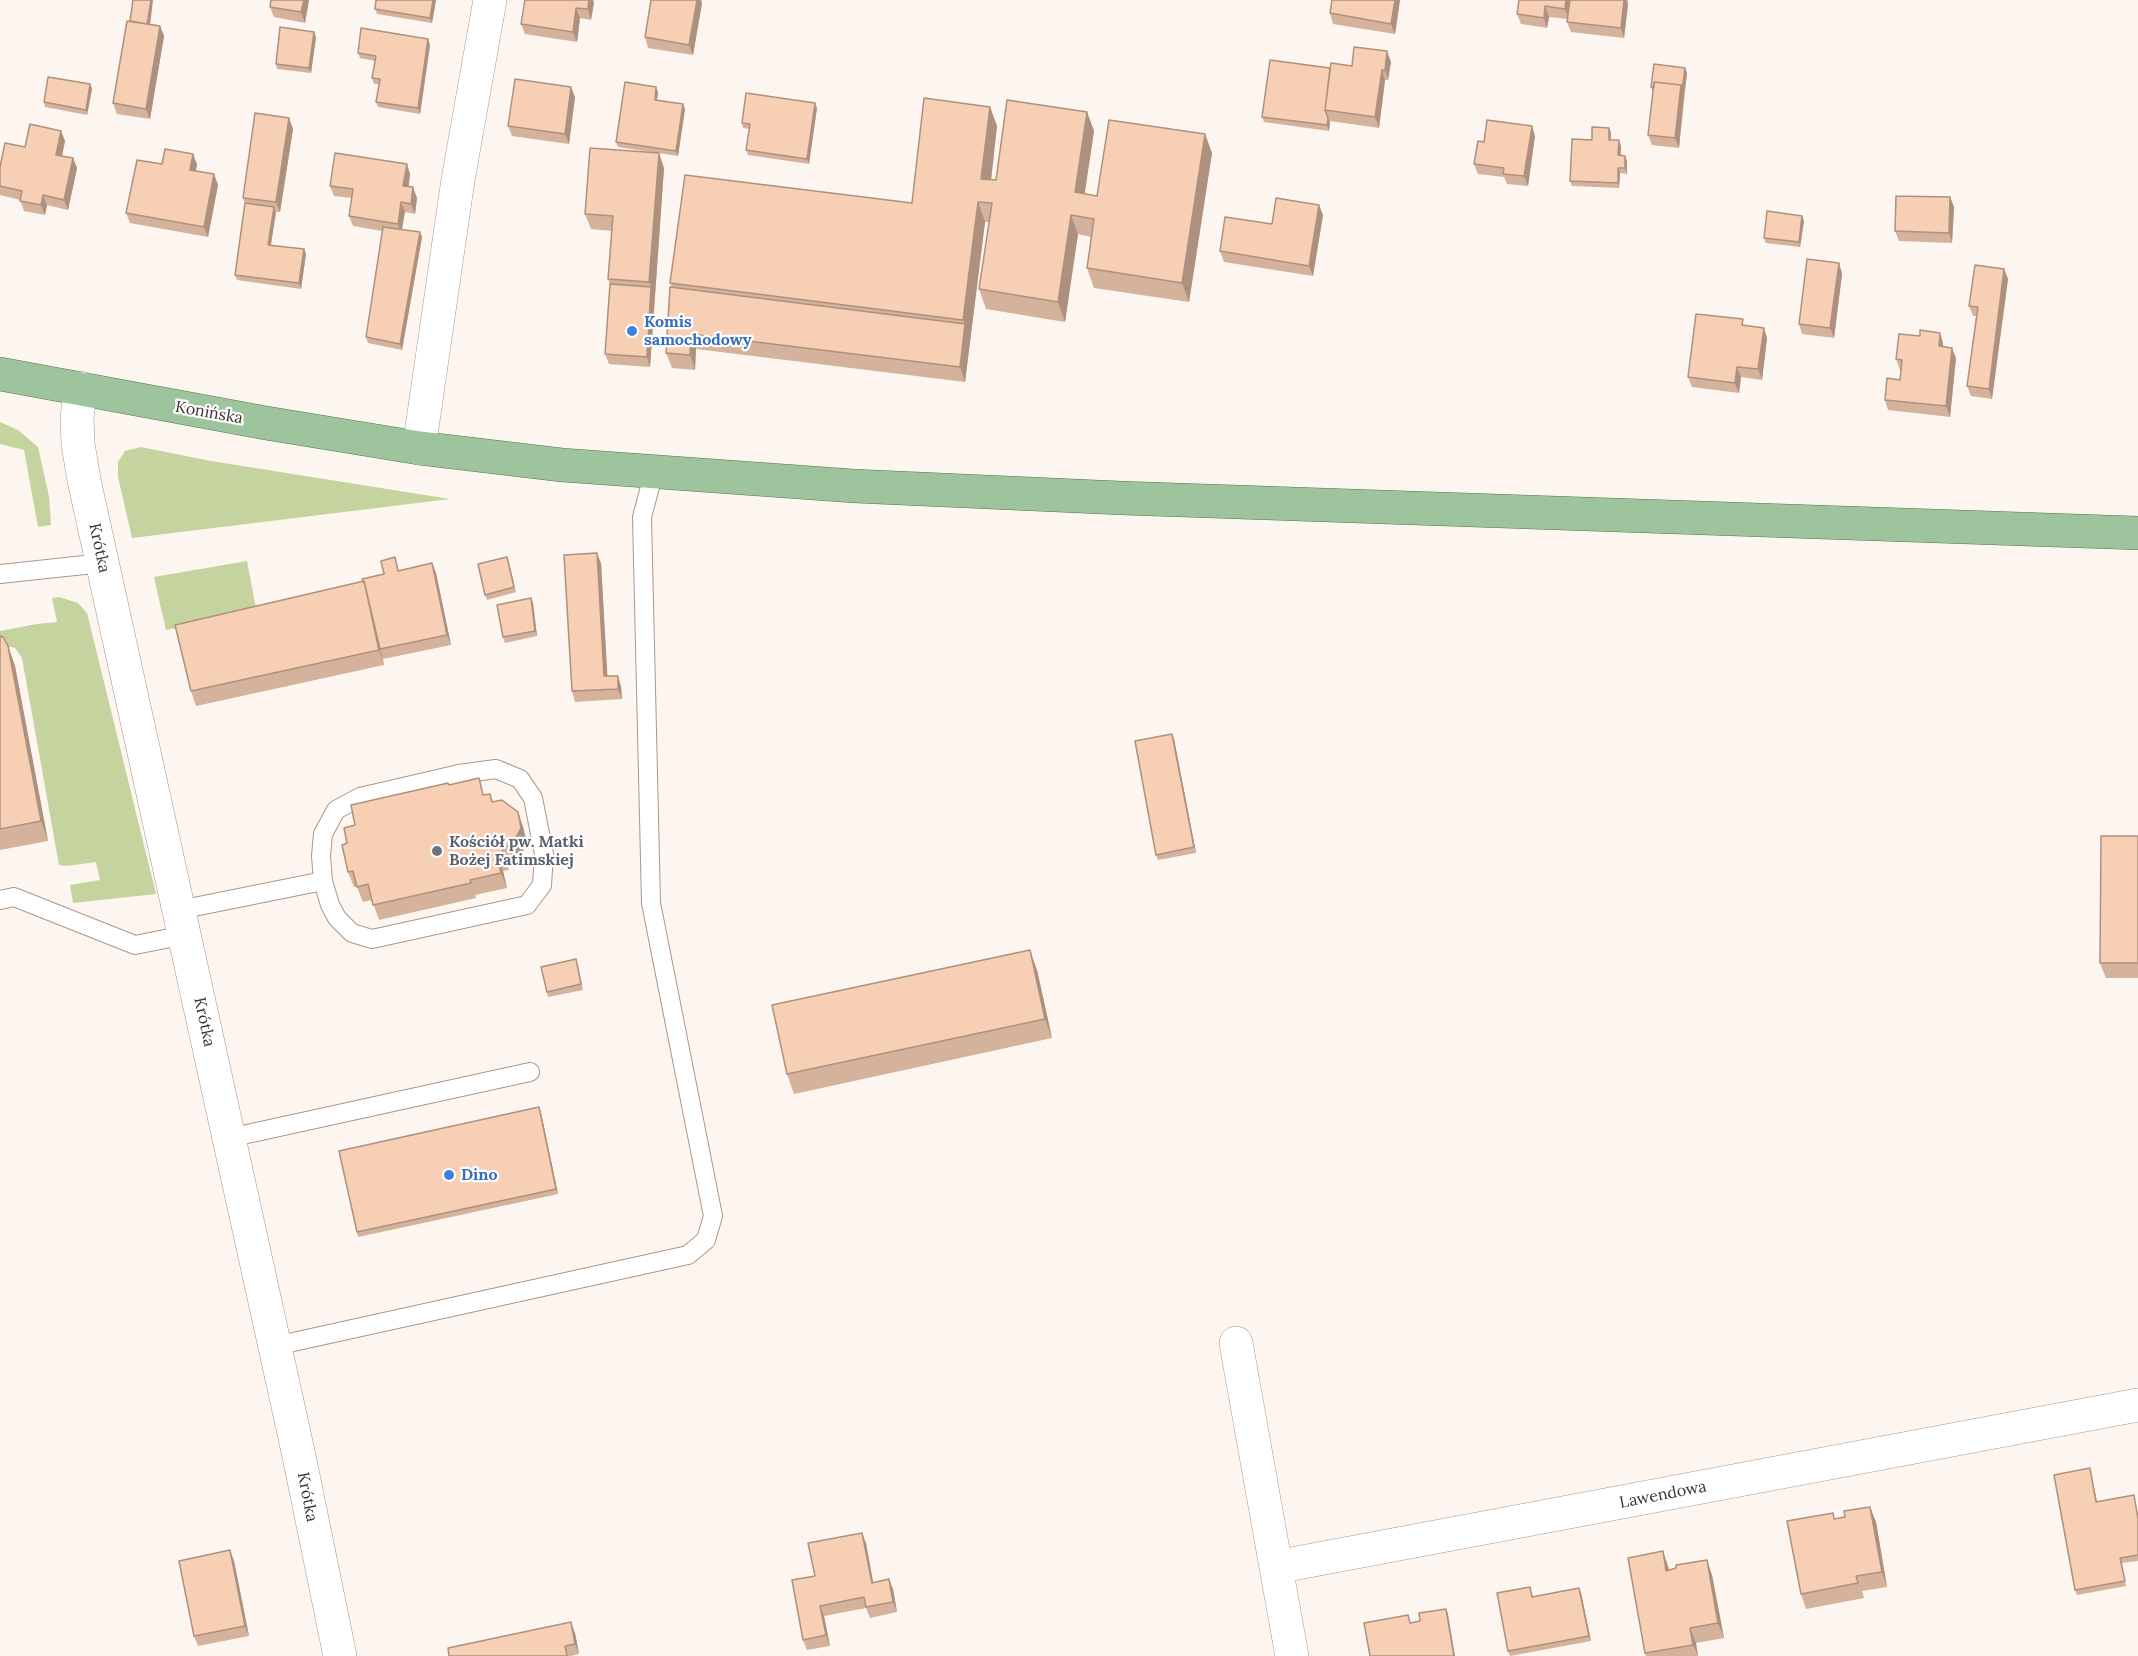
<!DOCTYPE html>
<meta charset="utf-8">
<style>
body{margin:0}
canvas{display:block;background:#fdf5ef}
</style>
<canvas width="2138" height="1656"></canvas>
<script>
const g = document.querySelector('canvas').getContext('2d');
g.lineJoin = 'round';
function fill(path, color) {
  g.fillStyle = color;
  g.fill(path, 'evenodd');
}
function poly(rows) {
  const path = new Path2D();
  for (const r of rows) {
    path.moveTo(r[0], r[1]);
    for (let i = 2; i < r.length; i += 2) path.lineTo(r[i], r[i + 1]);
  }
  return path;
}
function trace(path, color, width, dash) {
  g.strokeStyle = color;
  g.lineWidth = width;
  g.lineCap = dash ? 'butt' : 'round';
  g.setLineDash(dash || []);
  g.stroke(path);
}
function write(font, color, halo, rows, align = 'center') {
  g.font = font + ' Lora,serif';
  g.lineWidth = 4.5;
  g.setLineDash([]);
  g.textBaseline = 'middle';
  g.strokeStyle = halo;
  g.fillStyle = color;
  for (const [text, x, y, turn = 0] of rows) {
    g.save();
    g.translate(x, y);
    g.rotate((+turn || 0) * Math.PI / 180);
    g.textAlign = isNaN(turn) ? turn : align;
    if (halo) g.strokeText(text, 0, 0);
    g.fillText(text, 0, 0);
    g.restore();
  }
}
fill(poly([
 [0,422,18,430,38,447,49,496,51,525,38,527,24,450,0,444],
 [141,447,211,461,450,499,132,538,118,477,118,462,125,451],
 [247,561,257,614,166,630,154,577],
 [59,597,78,603,87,613,156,894,73,903,70,885,100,880,96,862,67,866,59,865,22,658,15,648,0,644,0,631,37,624,57,622,52,598]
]), '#c5d39e');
const service = poly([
 [0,574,103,563],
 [0,900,14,897,135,945,185,935],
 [179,910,323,881,330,905,337,918,352,933,372,939,527,905,542,885,544,854,533,798,520,779,496,769,459,774,360,797,336,810,323,834,321,856,323,881],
 [229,1138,530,1072],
 [275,1346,688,1255,706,1240,713,1216,651,903,642,517,654,472]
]);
const minor = poly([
 [81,388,77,417,78,444,84,480,299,1456,340,1656],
 [419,448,458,180,490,0],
 [1236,1343,1276,1567],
 [1292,1656,1276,1567,2138,1405]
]);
const primary = poly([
 [0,374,266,423,419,448,562,465,854,486,1121,498,2138,533]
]);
trace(service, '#ab978b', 20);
trace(minor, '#ab978b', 34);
trace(primary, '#51774b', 34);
trace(service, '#fff', 18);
trace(minor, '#fff', 33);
trace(primary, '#9ec49d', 33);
fill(poly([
 [309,0,305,23,274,17,270,7],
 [436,0,432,23,377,14,375,9],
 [651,0,701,0,702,3,693,55,648,48,645,37],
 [1400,0,1395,34,1333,24,1330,13],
 [1519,0,1627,0,1628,4,1624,38,1571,32,1567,22,1568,19,1549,17,1547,28,1521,24,1517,14],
 [594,2,591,20,580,18,577,42,525,34,521,24],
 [130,21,160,26,164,36,150,119,117,114,113,103],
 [316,37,311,73,277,69,276,64],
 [430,45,420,114,378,107,376,102,379,84,374,84,372,78,375,61,360,58,358,53],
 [1391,62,1388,80,1385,80,1379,128,1330,121,1329,131,1264,122,1262,117,1330,68],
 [1685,68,1687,73,1679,148,1652,145,1648,135,1653,92,1651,87],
 [90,84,92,89,87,115,45,107,44,102],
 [658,92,657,101,685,109,678,156,618,147,616,142],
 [575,97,569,144,512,136,508,126],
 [990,107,997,126,991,180,996,180,1087,112,1094,131,1084,194,1097,196,1205,134,1212,153,1189,302,1094,288,1087,268,1091,237,1078,234,1065,322,986,309,979,289,989,222,985,222,965,382,696,349,695,370,672,368,666,353,672,287,670,283,912,203],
 [817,108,809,164,748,155,746,150,749,129,743,128,742,123],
 [289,118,293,129,280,212,275,212,271,245,304,249,306,254,301,289,237,280,235,275,245,203,243,198],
 [1609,128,1611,133,1611,140,1621,146,1621,155,1625,156,1627,161,1627,174,1620,173,1619,188,1572,186,1570,181,1592,140],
 [61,131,65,141,62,156,73,158,77,168,68,210,47,205,45,215,24,211,20,200,0,195,0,167,25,147],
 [1535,136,1528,186,1507,184,1504,177,1478,174,1474,164,1484,142],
 [162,164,197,164,196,171,214,174,218,185,208,237,130,223,126,213],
 [664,168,650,367,609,364,605,354,610,284,608,279,612,231,591,229,585,214],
 [410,174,409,187,417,198,415,214,405,212,402,229,422,237,402,350,368,343,366,337,382,231,353,226,349,216,352,198,334,196,330,186],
 [1950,197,1954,207,1952,243,1899,241,1895,231],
 [1323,215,1313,276,1224,262,1220,251,1272,224],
 [1804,221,1800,247,1766,243,1764,238],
 [1839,263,1842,274,1834,338,1802,334,1799,324],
 [2004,269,2008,279,1992,399,1971,396,1967,386,1976,316,1973,316,1969,306],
 [1745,326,1767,338,1762,380,1741,377,1739,393,1692,387,1688,377],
 [1943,343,1943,347,1956,358,1950,417,1888,410,1885,400,1900,380,1901,370,1900,370,1896,359],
 [509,562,516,592,487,600,485,595],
 [432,563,436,573,451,645,383,659,382,654,384,665,196,706,191,691,363,581],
 [601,563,607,676,621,686,622,699,575,702,572,691],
 [531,598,533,603,537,636,505,643,503,637],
 [0,636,8,646,15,666,48,841,0,850],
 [1174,739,1196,853,1158,860,1156,855],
 [449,785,485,795,492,802,518,812,523,827,527,843,518,860,507,862,509,870,503,871,507,888,475,895,476,898,379,920,372,900,363,902,357,887,354,887,348,872,347,843,355,825],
 [2138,836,2138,978,2106,978,2100,963],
 [578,965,583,990,548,997,547,992],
 [1037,970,1052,1038,794,1094,787,1074],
 [541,1113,558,1194,358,1237,357,1232],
 [2091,1473,2097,1502,2135,1500,2138,1514,2138,1561,2122,1563,2126,1586,2077,1595,2075,1590],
 [1833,1513,1835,1519,1876,1522,1887,1587,1862,1591,1864,1598,1806,1609,1801,1594],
 [866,1543,873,1582,893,1589,897,1612,870,1618,866,1608,824,1616,830,1646,807,1650,803,1640,815,1576],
 [234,1561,249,1636,198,1646,194,1636],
 [1668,1566,1669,1570,1712,1575,1724,1638,1696,1643,1698,1656,1646,1656,1645,1653],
 [1530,1587,1533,1597,1581,1593,1591,1641,1510,1656,1508,1651],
 [575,1633,579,1654,571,1656,449,1656]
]), '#d4b29b');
fill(poly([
 [151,0,153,0,149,34,147,29],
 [304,0,309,0,305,23,301,12],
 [433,0,436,0,432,23,430,18],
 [589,0,593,0,594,2,591,20,588,9],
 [697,0,701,0,702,3,693,55,689,45],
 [1395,0,1400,0,1395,34,1391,24],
 [1566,0,1571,0,1569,19,1565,9],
 [1624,0,1627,0,1628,4,1624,38,1621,28],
 [1545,6,1549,17,1547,28,1544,18],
 [576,8,580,18,577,42,573,32],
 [160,26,164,36,150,119,146,109],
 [314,32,316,37,311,73,309,68],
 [428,39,430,45,420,114,418,108],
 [1387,51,1391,62,1388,80,1385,70],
 [1685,68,1687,73,1684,95,1682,90],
 [1382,70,1385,80,1379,128,1375,117],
 [90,84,92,89,87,115,86,110],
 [1681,85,1684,95,1679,148,1675,138],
 [571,87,575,97,569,144,565,134],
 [656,87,658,92,656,105,655,100],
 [815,103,817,108,809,164,807,159],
 [683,104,685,109,678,156,676,151],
 [990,107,997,126,989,198,981,179],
 [1087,112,1094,131,1082,212,1075,192],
 [289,118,293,129,280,212,276,202],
 [1328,118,1329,121,1330,121,1329,131,1327,125],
 [1532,126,1535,136,1528,186,1524,176],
 [1609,128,1611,133,1610,145,1609,140],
 [61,131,65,141,60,165,56,155],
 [1205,134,1212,153,1189,302,1182,283],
 [1619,140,1621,146,1620,160,1618,155],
 [659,153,664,168,650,367,647,357,651,287,649,282],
 [193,154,197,164,194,180,190,170],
 [1625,156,1627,161,1627,174,1625,168],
 [73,158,77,168,68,210,64,200],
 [407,164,410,174,407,196,403,186],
 [1618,168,1620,173,1619,188,1618,183],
 [214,174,218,185,208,237,204,227],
 [413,187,417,198,415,214,411,204],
 [43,195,47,205,45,215,41,205],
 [1950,197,1954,207,1952,243,1949,233],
 [401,202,405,212,401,234,398,224],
 [978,202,985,222,965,382,960,367,965,324,963,320],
 [1319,205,1323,215,1313,276,1309,266],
 [274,207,276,213,270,250,268,245],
 [1071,215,1078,234,1065,322,1058,302],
 [1802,216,1804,221,1800,247,1799,242],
 [420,232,422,237,402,350,400,344],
 [304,249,306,254,301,289,299,283],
 [1839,263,1842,274,1834,338,1830,328],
 [2004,269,2008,279,1992,399,1989,389],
 [1764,328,1767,338,1762,380,1758,369],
 [1940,333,1943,343,1942,356,1939,346],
 [691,334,696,349,695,370,690,355],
 [1952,348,1956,358,1950,417,1946,406],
 [1737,367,1741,377,1739,393,1735,383],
 [597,553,601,563,608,686,604,676],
 [432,563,436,573,451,645,447,635],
 [364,581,380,649,384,665,379,650],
 [531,598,533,603,537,636,535,631],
 [8,646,15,666,48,841,41,821],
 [618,676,621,686,622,699,618,689],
 [1172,734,1174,739,1196,853,1194,847],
 [518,812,523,827,527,843,518,860,512,845],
 [502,847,507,862,509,870,503,855],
 [497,856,503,871,507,888,501,873],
 [1030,950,1037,970,1052,1038,1045,1019],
 [539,1107,541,1113,558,1194,556,1189],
 [2090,1468,2091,1473,2098,1507,2096,1502],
 [1870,1507,1876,1522,1887,1587,1882,1572],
 [862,1533,866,1543,875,1593,872,1583],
 [230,1550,234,1561,249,1636,245,1626],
 [1663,1551,1668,1566,1672,1586,1666,1571],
 [1707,1560,1712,1575,1724,1638,1718,1623],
 [889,1579,893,1589,897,1612,893,1602],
 [1579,1588,1581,1593,1591,1641,1589,1636],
 [820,1606,824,1616,830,1646,826,1635],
 [1446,1609,1448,1614,1455,1656,1454,1656],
 [571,1622,575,1633,579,1654,575,1644],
 [1690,1628,1696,1643,1698,1656,1693,1645]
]), '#ad917e');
const building = poly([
 [133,0,151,0,147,24,130,21,133,0],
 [271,0,304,0,301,12,270,7,271,0],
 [376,0,433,0,430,18,375,9,376,0],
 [525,0,589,0,588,9,576,8,573,32,521,24,525,0],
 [651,0,697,0,689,45,645,37,651,0],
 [1332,0,1395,0,1391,24,1330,13,1332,0],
 [1519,0,1566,0,1565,9,1545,6,1544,18,1517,14,1519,0],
 [1570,0,1624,0,1621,28,1567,22,1570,0],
 [127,21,160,26,146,109,113,103,127,21],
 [280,27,314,32,309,68,276,64,280,27],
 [361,28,428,39,418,108,376,102,380,79,372,78,376,56,358,53,361,28],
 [1354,47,1387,51,1385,70,1382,70,1375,117,1325,110,1331,63,1352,66,1354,47],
 [1270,60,1330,68,1325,110,1328,118,1327,125,1262,117,1270,60],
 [1654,64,1685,68,1682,90,1681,85,1654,82,1654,87,1651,87,1654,64],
 [48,77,90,84,86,110,44,102,48,77],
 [515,79,571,87,565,134,508,126,515,79],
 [625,82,656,87,655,100,683,104,676,151,616,142,625,82],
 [1654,82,1681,85,1675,138,1648,135,1654,82],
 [746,93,815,103,807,159,746,150,750,124,742,123,746,93],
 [924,98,990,107,981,179,996,180,1007,100,1087,112,1075,192,1097,196,1109,120,1205,134,1182,283,1087,268,1094,219,1071,215,1058,302,979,289,992,203,978,202,963,320,670,283,685,175,912,203,924,98],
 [255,113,289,118,276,202,243,198,255,113],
 [1487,120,1532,126,1524,176,1503,174,1504,168,1474,164,1478,141,1484,142,1487,120],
 [30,124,61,131,56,155,73,158,64,200,43,195,41,205,20,201,22,191,0,186,0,167,5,143,25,147,30,124],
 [1592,127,1609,128,1609,140,1619,140,1618,155,1625,156,1625,168,1618,168,1618,183,1570,181,1572,139,1592,140,1592,127],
 [590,148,659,153,649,282,608,279,613,216,585,214,590,148],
 [165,149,193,154,190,170,214,174,204,227,126,213,137,160,162,164,165,149],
 [335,153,407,164,403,186,413,187,411,204,401,202,398,224,349,216,353,189,330,186,335,153],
 [1896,196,1950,197,1949,233,1895,231,1896,196],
 [1276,198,1319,205,1309,266,1220,251,1225,217,1272,224,1276,198],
 [245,203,274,207,268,245,304,249,299,283,235,275,245,203],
 [1767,211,1802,216,1799,242,1764,238,1767,211],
 [383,227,420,232,400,344,366,337,383,227],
 [1807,259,1839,263,1830,328,1799,324,1807,259],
 [1975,265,2004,269,1989,389,1967,386,1978,307,1969,306,1975,265],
 [610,284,651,287,647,357,605,354,610,284],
 [670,287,965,324,960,367,691,334,690,355,666,353,670,287],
 [1696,314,1743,319,1742,325,1764,328,1758,369,1737,367,1735,383,1688,377,1696,314],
 [1920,330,1940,333,1939,346,1952,348,1946,406,1885,400,1887,378,1900,380,1902,360,1896,359,1899,334,1920,336,1920,330],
 [597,553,604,676,618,676,618,689,572,691,564,555,597,553],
 [395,557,398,571,432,563,447,635,380,649,365,585,362,579,384,574,381,561,395,557],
 [507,557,514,587,485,595,478,564,507,557],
 [364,581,379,650,191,691,175,625,364,581],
 [531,598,535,631,503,637,497,605,531,598],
 [0,636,3,637,8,646,41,821,0,829,0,636],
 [1172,734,1194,847,1156,855,1135,741,1172,734],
 [479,778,483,795,490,794,492,802,502,800,518,812,521,828,512,845,502,847,503,855,497,856,501,873,470,880,471,883,373,905,368,884,357,887,353,871,348,872,342,845,347,843,344,828,355,825,351,805,448,783,449,785,479,778],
 [2101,836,2138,836,2138,963,2100,963,2101,836],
 [1030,950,1045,1019,787,1074,772,1005,1030,950],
 [576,959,581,984,547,992,541,967,576,959],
 [539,1107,556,1189,357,1232,339,1151,539,1107],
 [2090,1468,2096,1502,2134,1495,2138,1519,2138,1555,2120,1558,2125,1581,2075,1590,2054,1475,2090,1468],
 [1870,1507,1882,1572,1856,1576,1858,1583,1801,1594,1787,1521,1833,1513,1834,1519,1845,1517,1844,1511,1870,1507],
 [862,1533,872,1583,889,1579,893,1602,866,1607,864,1597,820,1606,826,1635,803,1640,792,1580,815,1576,808,1543,862,1533],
 [230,1550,245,1626,194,1636,179,1561,230,1550],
 [1663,1551,1666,1571,1676,1568,1676,1565,1707,1560,1718,1623,1690,1628,1693,1645,1645,1653,1628,1558,1663,1551],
 [1530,1587,1532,1597,1579,1588,1589,1636,1508,1651,1497,1593,1530,1587],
 [1446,1609,1454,1656,1370,1656,1364,1623,1408,1615,1410,1623,1420,1621,1419,1613,1446,1609],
 [571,1622,575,1644,565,1646,567,1656,449,1656,448,1648,571,1622]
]);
fill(building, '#f7cfb4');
trace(building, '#ad917e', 1.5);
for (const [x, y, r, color] of [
 [632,331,6,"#3f7fe0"],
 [437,851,6,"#6b7280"],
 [449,1175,6,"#3f7fe0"]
]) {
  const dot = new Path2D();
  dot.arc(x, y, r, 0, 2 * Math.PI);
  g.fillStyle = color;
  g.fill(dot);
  trace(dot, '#fff', 2);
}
write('bold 16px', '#366cbe', '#fff', [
 ["Komis",644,322],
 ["samochodowy",644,340],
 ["Dino",461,1175]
], 'left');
write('16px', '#3a322c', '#fff', [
 ["Konińska",209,413,10],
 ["Krótka",99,548,78],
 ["Krótka",204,1022,78],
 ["Lawendowa",1663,1495,-11],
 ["Krótka",307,1497,79]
]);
write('bold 16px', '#5b616d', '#fff', [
 ["Kościół pw. Matki",449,842],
 ["Bożej Fatimskiej",449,860]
], 'left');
</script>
